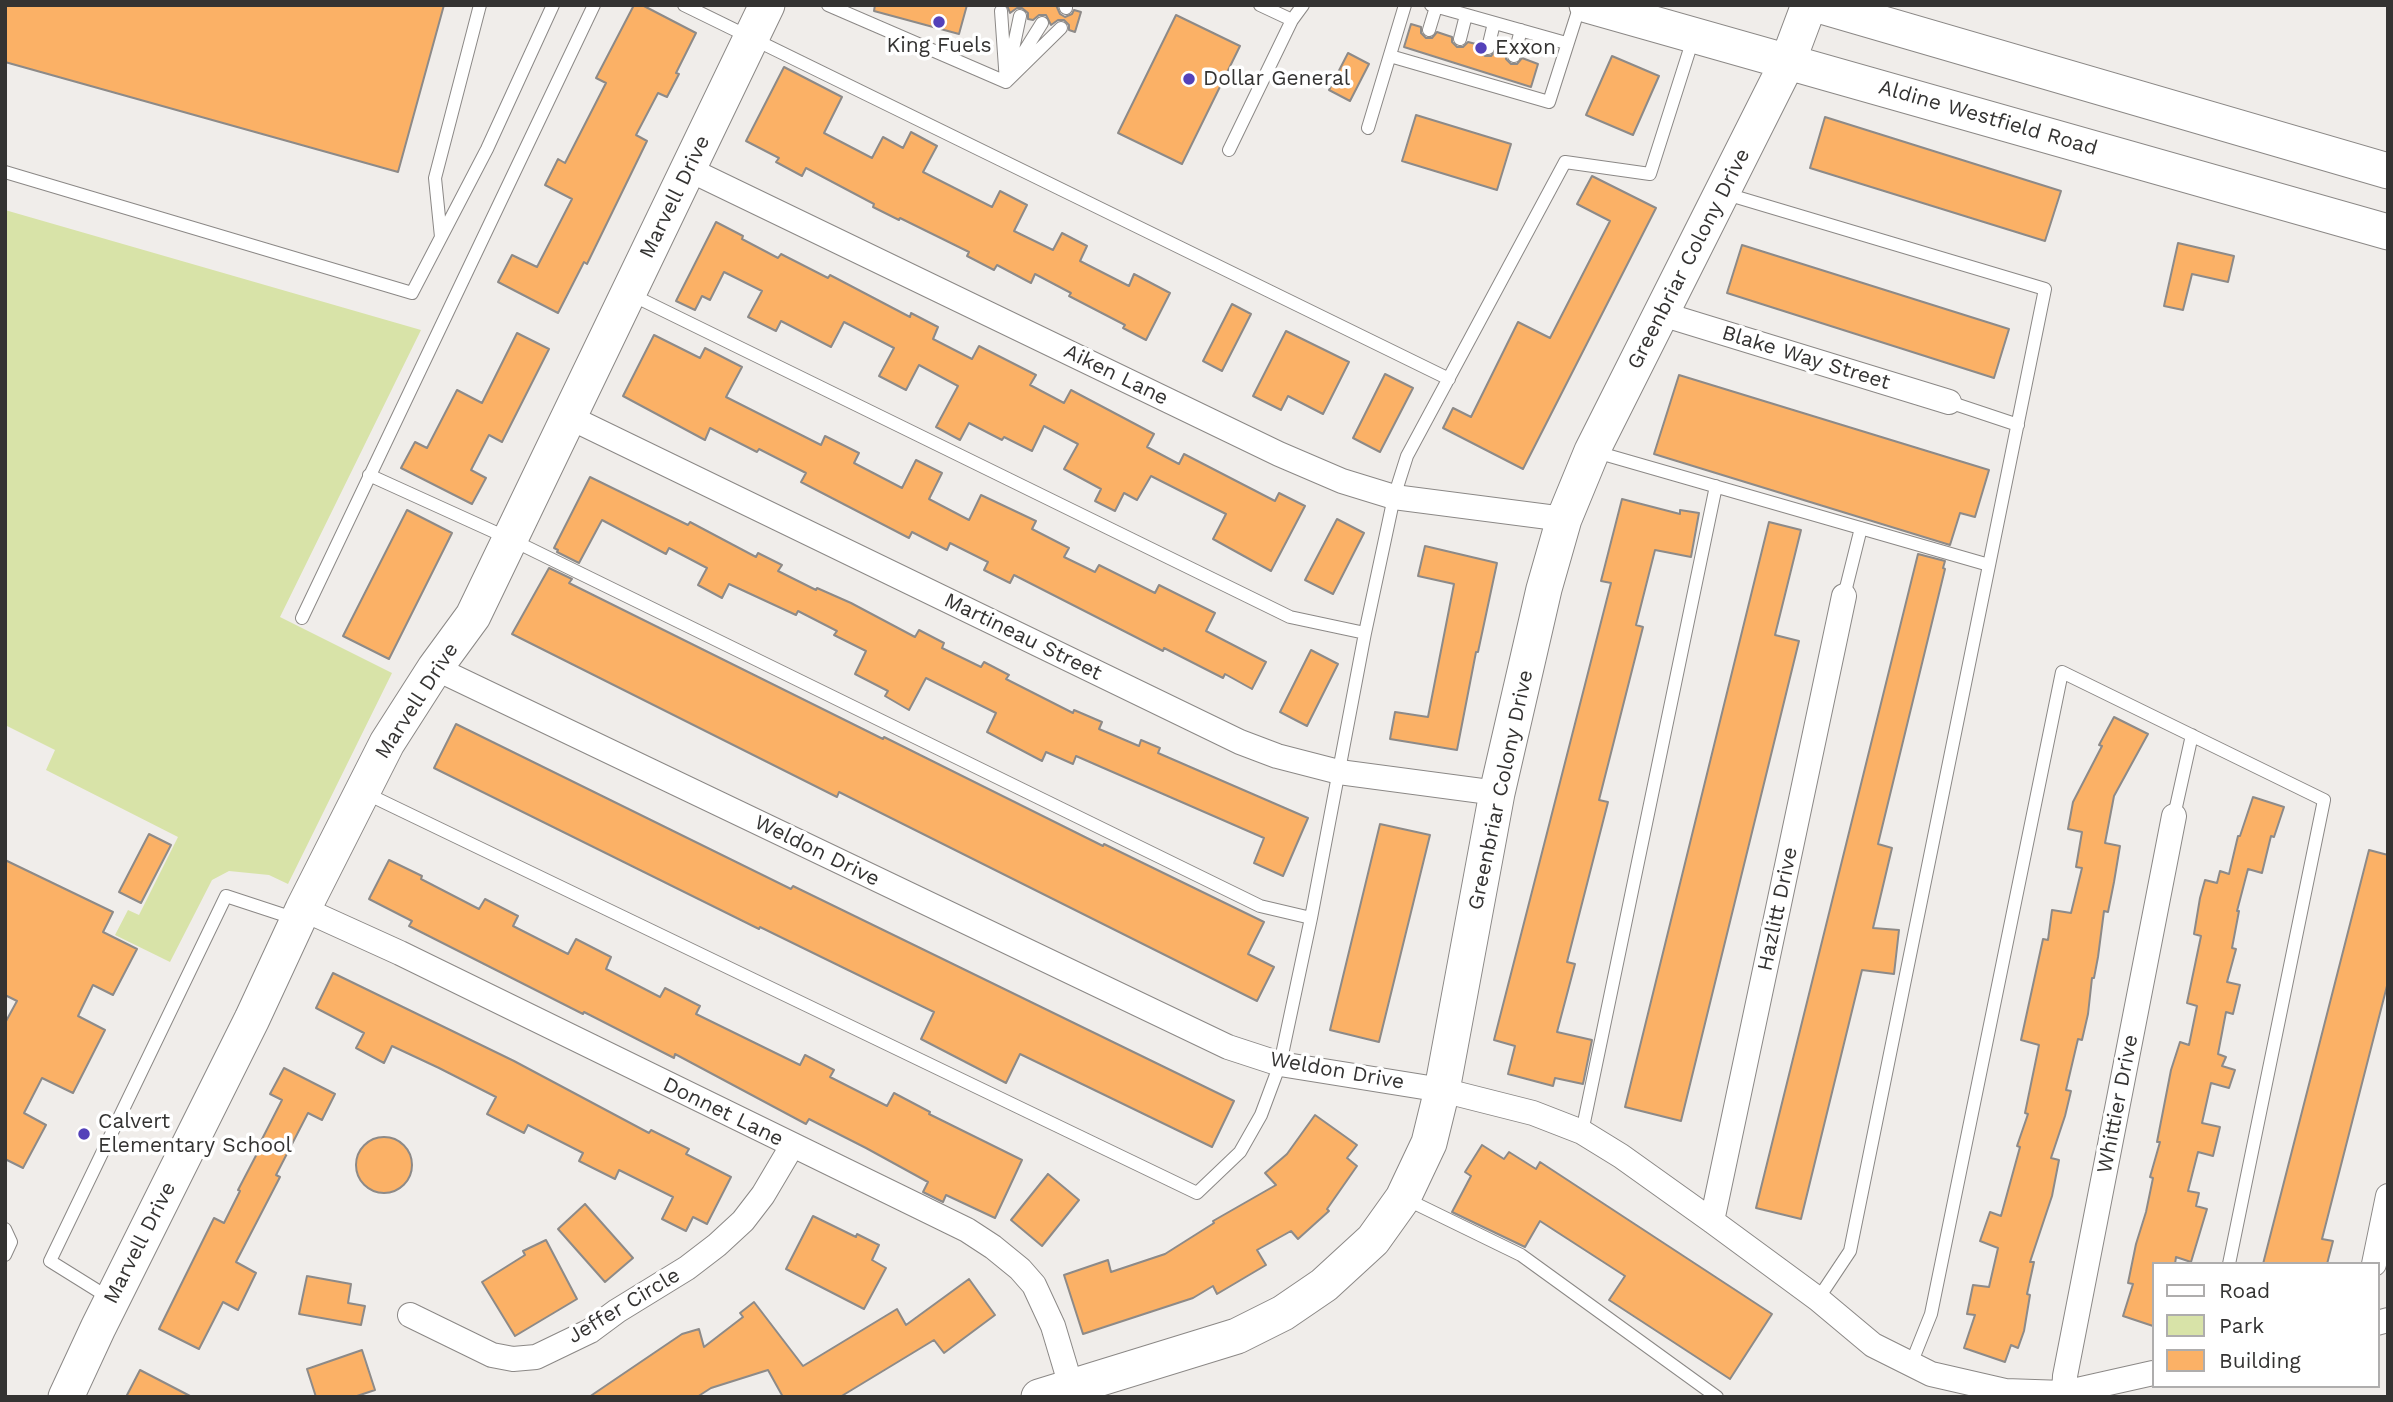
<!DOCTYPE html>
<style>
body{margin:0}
#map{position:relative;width:2393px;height:1402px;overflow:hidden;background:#f0edea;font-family:"Work Sans",sans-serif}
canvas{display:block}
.frame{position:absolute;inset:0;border:7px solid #343332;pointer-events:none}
.legend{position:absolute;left:2152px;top:1262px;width:228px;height:126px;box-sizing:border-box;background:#fff;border:2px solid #aeadad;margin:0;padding:9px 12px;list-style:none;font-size:21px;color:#343332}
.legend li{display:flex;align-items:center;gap:14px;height:35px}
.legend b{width:35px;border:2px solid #aeadad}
</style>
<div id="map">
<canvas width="2393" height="1402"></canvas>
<div class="frame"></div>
<ul class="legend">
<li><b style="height:9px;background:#fff"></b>Road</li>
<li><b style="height:19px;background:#d8e3a8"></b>Park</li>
<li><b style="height:19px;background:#fbb166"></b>Building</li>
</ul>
</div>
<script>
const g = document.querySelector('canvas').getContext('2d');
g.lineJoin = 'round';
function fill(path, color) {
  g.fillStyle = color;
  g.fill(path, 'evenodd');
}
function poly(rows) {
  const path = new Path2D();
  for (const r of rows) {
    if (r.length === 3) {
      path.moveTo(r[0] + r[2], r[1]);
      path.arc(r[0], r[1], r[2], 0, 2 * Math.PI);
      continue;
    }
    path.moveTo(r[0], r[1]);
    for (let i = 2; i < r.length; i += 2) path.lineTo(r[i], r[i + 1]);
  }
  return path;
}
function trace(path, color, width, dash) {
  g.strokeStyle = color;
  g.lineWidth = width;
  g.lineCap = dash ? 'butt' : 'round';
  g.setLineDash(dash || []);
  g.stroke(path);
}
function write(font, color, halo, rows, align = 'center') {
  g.font = font + ' "Work Sans",sans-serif';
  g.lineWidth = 7;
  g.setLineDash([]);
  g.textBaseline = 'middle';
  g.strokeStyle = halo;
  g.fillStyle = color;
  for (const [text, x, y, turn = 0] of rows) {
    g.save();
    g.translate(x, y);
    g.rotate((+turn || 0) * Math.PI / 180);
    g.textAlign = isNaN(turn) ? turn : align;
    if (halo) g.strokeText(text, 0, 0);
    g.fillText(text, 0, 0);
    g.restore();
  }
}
fill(poly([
 [5,210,421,330,280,617,392,673,288,884,269,875,229,871,212,880,170,962,115,935,128,910,139,915,178,837,46,770,55,750,5,725]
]), '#d8e3a8');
const building = poly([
 [5,5,444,5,398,172,5,62,5,5],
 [634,5,642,5,696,33,676,73,679,74,667,97,658,93,636,135,647,141,587,264,584,262,558,313,498,282,512,255,537,267,572,199,545,185,558,159,565,163,606,83,596,78,634,5],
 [875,5,967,5,959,34,874,11,875,5],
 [1007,5,1056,5,1060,14,1065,17,1072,14,1074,10,1081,12,1075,32,1069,30,1069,25,1064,20,1058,20,1051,25,1046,15,1039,15,1033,20,1028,19,1028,13,1022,8,1017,8,1010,13,1007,5],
 [1176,15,1240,46,1182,164,1118,133,1176,15],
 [1411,24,1421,27,1421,33,1426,38,1432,38,1437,32,1452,37,1452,42,1457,47,1463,47,1468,42,1480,45,1480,51,1485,56,1491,56,1496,50,1506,53,1506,59,1511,64,1517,64,1522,58,1538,64,1531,87,1404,47,1411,24],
 [1348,53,1369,64,1350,101,1329,90,1348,53],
 [1612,56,1659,76,1633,135,1586,115,1612,56],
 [784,67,842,97,824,133,872,158,883,137,903,148,911,132,937,146,923,172,992,207,1000,191,1027,205,1014,231,1053,250,1062,233,1087,246,1080,261,1129,286,1134,274,1170,293,1146,340,1123,328,1125,325,1069,296,1071,293,1035,274,1031,283,997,265,994,270,967,256,969,252,900,218,899,220,873,207,874,204,806,168,802,176,776,162,779,158,746,141,784,67],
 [1416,115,1511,144,1497,190,1402,161,1416,115],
 [1825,117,2061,191,2045,241,1810,168,1825,117],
 [1592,176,1656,208,1523,469,1443,428,1453,408,1471,417,1518,322,1550,338,1610,221,1577,204,1592,176],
 [716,222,743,236,742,239,778,258,781,254,828,278,830,275,910,317,911,313,938,327,933,339,972,359,979,346,1036,375,1030,385,1064,403,1071,390,1154,434,1147,447,1179,464,1184,454,1275,501,1279,493,1305,506,1271,571,1213,539,1226,514,1151,476,1137,500,1124,493,1115,511,1095,501,1101,489,1064,469,1078,444,1044,426,1032,451,1004,437,1002,440,969,423,960,440,936,427,958,386,919,365,906,390,879,376,894,348,844,322,831,347,781,321,776,331,748,317,762,291,724,272,710,300,702,296,695,310,676,301,716,222],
 [2178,243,2234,256,2228,282,2192,274,2183,310,2164,306,2178,243],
 [1742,245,2009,329,1994,378,1727,293,1742,245],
 [1232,304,1251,314,1222,371,1203,361,1232,304],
 [1286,331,1349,362,1323,414,1288,396,1281,410,1253,396,1286,331],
 [517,333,549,349,502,442,489,435,471,470,486,478,472,504,401,468,415,442,427,448,457,390,482,403,517,333],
 [654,335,700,358,705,348,742,367,726,397,821,445,825,436,859,453,854,463,902,488,916,460,942,473,929,499,969,520,981,495,1036,521,1032,529,1069,548,1064,557,1095,572,1099,565,1155,593,1159,585,1215,613,1206,631,1266,662,1252,689,1225,674,1223,678,1164,648,1163,651,1014,575,1010,583,984,570,988,562,950,543,947,550,912,532,909,538,801,482,806,473,759,449,757,452,710,428,705,440,623,396,654,335],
 [1385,374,1413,388,1380,452,1353,438,1385,374],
 [1679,375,1989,470,1975,517,1960,513,1950,545,1654,454,1679,375],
 [590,477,688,525,690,522,756,557,758,553,782,565,778,571,816,590,817,588,851,603,915,637,919,630,944,643,942,648,981,667,984,662,1009,675,1006,679,1073,713,1074,710,1102,722,1099,729,1139,746,1141,740,1160,748,1158,753,1308,818,1283,876,1254,863,1264,838,1076,756,1073,764,1046,752,1042,761,987,732,996,713,926,678,909,710,885,696,888,691,855,674,866,651,834,635,837,631,798,611,796,615,729,584,722,598,698,585,707,568,669,548,666,554,602,520,579,563,557,552,558,550,554,548,590,477],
 [1622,499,1680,514,1680,510,1699,513,1691,557,1655,550,1636,625,1643,627,1599,800,1608,802,1567,962,1575,964,1557,1032,1592,1040,1583,1084,1555,1078,1553,1086,1508,1074,1515,1046,1494,1040,1611,583,1601,581,1622,499],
 [407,510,452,533,389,659,343,636,407,510],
 [1337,519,1364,533,1333,594,1305,580,1337,519],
 [1769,522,1801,530,1775,635,1799,641,1681,1121,1625,1107,1769,522],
 [1425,546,1497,563,1478,652,1476,652,1457,750,1390,739,1395,712,1428,717,1454,584,1418,576,1425,546],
 [1918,554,1945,561,1943,568,1945,569,1878,844,1892,848,1873,928,1899,930,1894,974,1862,970,1801,1219,1756,1208,1918,554],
 [549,568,572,579,569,583,883,739,884,737,1103,846,1104,844,1264,922,1248,954,1274,967,1257,1001,839,792,837,797,512,634,549,568],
 [1311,650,1338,664,1307,726,1280,712,1311,650],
 [2114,717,2148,734,2114,796,2105,843,2120,846,2114,882,2108,912,2104,911,2098,957,2094,978,2092,978,2088,1014,2082,1040,2078,1039,2066,1090,2071,1091,2065,1116,2051,1158,2059,1160,2052,1196,2030,1262,2034,1262,2027,1294,2030,1295,2024,1331,2018,1348,2011,1345,2005,1362,1964,1348,1975,1315,1967,1314,1973,1285,1989,1287,1998,1248,1980,1241,1990,1212,2001,1216,2020,1147,2017,1146,2028,1114,2025,1113,2039,1045,2021,1040,2043,939,2048,940,2052,910,2071,913,2082,868,2076,867,2082,832,2068,829,2073,802,2102,746,2099,745,2114,717],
 [456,724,791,889,793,886,1234,1101,1212,1147,1020,1054,1006,1083,921,1039,934,1012,760,927,759,929,434,768,456,724],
 [2253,797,2284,807,2274,837,2271,836,2262,873,2248,869,2237,911,2239,911,2232,948,2236,949,2227,982,2240,985,2233,1014,2226,1012,2218,1054,2226,1057,2222,1066,2235,1070,2229,1088,2211,1083,2202,1123,2220,1127,2213,1156,2198,1152,2188,1191,2199,1193,2196,1206,2207,1209,2191,1262,2176,1257,2175,1264,2153,1264,2153,1326,2123,1316,2133,1284,2128,1283,2136,1244,2146,1212,2153,1178,2150,1177,2160,1142,2157,1142,2171,1070,2180,1042,2189,1045,2197,1006,2187,1003,2201,936,2194,934,2200,898,2205,880,2217,883,2220,871,2229,874,2238,836,2240,836,2253,797],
 [1380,824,1430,835,1379,1042,1330,1030,1380,824],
 [149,834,171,845,141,903,119,892,149,834],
 [2369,850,2388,855,2388,982,2322,1239,2333,1241,2327,1264,2263,1264,2369,850],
 [5,860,113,912,103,932,137,949,113,995,93,985,78,1016,105,1030,73,1093,42,1078,24,1113,46,1125,23,1168,5,1159,5,1023,17,1001,5,995,5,860],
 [389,860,422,876,421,879,479,909,485,899,518,916,513,926,568,954,576,939,611,957,606,969,660,997,665,988,700,1006,696,1014,800,1065,805,1055,834,1070,830,1077,887,1106,894,1093,930,1112,929,1114,1022,1160,995,1218,946,1195,943,1202,923,1192,928,1182,866,1148,809,1119,806,1124,675,1054,674,1058,584,1012,583,1014,409,926,412,921,369,899,389,860],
 [333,973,514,1061,649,1133,651,1130,689,1149,686,1154,731,1177,707,1224,693,1217,686,1231,662,1219,673,1197,619,1170,615,1179,579,1161,583,1153,528,1125,524,1133,487,1114,496,1097,439,1068,392,1046,384,1063,356,1048,364,1033,316,1008,333,973],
 [284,1068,335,1094,322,1120,308,1113,276,1175,280,1177,236,1262,256,1273,238,1310,223,1302,199,1349,159,1329,214,1218,224,1223,240,1191,238,1190,261,1146,259,1145,282,1100,270,1094,284,1068],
 [1315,1115,1357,1145,1347,1158,1357,1166,1327,1209,1329,1211,1298,1239,1291,1231,1257,1250,1266,1265,1217,1294,1213,1286,1193,1298,1083,1334,1064,1275,1108,1260,1111,1272,1165,1254,1214,1223,1213,1221,1276,1185,1265,1173,1287,1154,1315,1115],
 [384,1165,28],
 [1482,1145,1504,1159,1509,1152,1536,1169,1540,1162,1772,1314,1730,1379,1609,1300,1625,1276,1540,1221,1525,1247,1452,1212,1471,1176,1465,1172,1482,1145],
 [1048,1174,1079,1200,1042,1246,1011,1220,1048,1174],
 [585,1204,633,1258,605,1282,558,1229,585,1204],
 [813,1216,856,1237,857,1234,879,1245,872,1260,886,1268,864,1309,786,1269,813,1216],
 [546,1240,577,1299,515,1336,482,1282,525,1255,523,1251,546,1240],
 [307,1276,351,1284,348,1303,365,1306,361,1325,299,1314,307,1276],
 [969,1279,995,1315,944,1353,934,1340,840,1397,783,1397,768,1370,711,1388,697,1397,589,1397,682,1334,699,1329,704,1347,743,1317,740,1313,754,1302,803,1366,897,1309,906,1325,969,1279],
 [362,1350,375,1390,354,1397,316,1397,307,1369,362,1350],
 [140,1370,192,1397,126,1397,140,1370]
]);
fill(building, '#fbb166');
trace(building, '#8d8a88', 2);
const lane = poly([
 [684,5,1449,379],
 [828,5,1006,82,1001,11],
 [1065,5,1066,8],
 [1260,5,1292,20],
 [1431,5,1566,43],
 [1429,30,1436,7],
 [1460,39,1466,15],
 [1488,48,1494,23],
 [1390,56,1549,102,1580,5],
 [1514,56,1521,30],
 [1017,63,1042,23],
 [1009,68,1020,16],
 [1006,82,1061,28],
 [1368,128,1405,5],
 [1229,150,1292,20,1303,5],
 [5,172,412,293,487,149,553,5],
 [1723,193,2045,289,1850,1251,1818,1299],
 [441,237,435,178,480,5],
 [630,294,1290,617,1365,633],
 [1949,402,2018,425],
 [1596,452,1989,565],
 [369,475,510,539,1260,906,1311,918],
 [1844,596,1861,528],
 [302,618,594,5],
 [363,792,1197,1193,1240,1152,1261,1115,1280,1064,1311,918,1365,633,1394,497,1407,456,1565,162,1650,174,1693,39],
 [2174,816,2192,735],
 [1582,1132,1716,486],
 [1406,1199,1521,1255,1717,1397],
 [5,1229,11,1242,5,1255],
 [111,1299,50,1261,226,896,296,919],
 [1911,1364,1931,1314,2062,672,2324,800,2229,1264]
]);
const street = poly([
 [688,169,1279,454,1342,481,1394,497,1564,519],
 [1662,314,1949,402],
 [569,417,1240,742,1277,756,1339,772,1497,793],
 [435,668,1228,1047,1280,1064,1442,1090,1533,1113,1582,1132,1621,1156,1712,1221,1818,1299,1873,1345,1931,1374,2005,1391,2064,1393,2153,1373],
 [303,909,400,953,967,1230,993,1247,1020,1269,1034,1285,1053,1326,1071,1386],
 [1712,1221,1844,596],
 [2374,1264,2388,1196],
 [410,1315,492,1355,513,1359,536,1357,590,1331,617,1311,687,1268,717,1245,743,1221,763,1195,792,1146],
 [2377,1323,2388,1320],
 [2064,1393,2065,1376,2174,816]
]);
const secondary = poly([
 [1587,5,2388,232],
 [1818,5,2388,171],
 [66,1397,98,1328,252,1019,303,909,387,743,435,668,473,616,767,5],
 [1039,1397,1237,1336,1283,1313,1324,1285,1373,1240,1403,1198,1429,1143,1442,1090,1497,793,1544,589,1564,519,1592,451,1788,61,1809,5]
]);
trace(lane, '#8b8886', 14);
trace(street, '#8b8886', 26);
trace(secondary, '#8b8886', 37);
trace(lane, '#fff', 12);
trace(street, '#fff', 24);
trace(secondary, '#fff', 35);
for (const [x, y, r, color] of [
 [939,22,7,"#5441b9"],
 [1481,48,7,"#5441b9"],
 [1189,79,7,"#5441b9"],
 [84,1134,7,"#5441b9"]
]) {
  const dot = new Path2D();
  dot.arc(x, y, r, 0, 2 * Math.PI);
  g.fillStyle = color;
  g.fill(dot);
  trace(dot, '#fff', 2.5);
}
write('21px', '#343332', '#fff', [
 ["King Fuels",939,46,"center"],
 ["Exxon",1495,48],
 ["Dollar General",1203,79],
 ["Calvert",98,1122],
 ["Elementary School",98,1146]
], 'left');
write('21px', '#343332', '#fff', [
 ["Aldine Westfield Road",1988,118,16],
 ["Marvell Drive",675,197,-64],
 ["Greenbriar Colony Drive",1689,259,-63],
 ["Blake Way Street",1806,358,17],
 ["Aiken Lane",1116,375,26],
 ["Martineau Street",1023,637,26],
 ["Marvell Drive",417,701,-57],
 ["Greenbriar Colony Drive",1501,790,-78],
 ["Weldon Drive",817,851,26],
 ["Hazlitt Drive",1778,909,-78],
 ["Weldon Drive",1337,1071,10],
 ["Whittier Drive",2118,1104,-79],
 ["Donnet Lane",723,1112,26],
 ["Marvell Drive",140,1243,-63],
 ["Jeffer Circle",624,1306,-31]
]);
</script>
